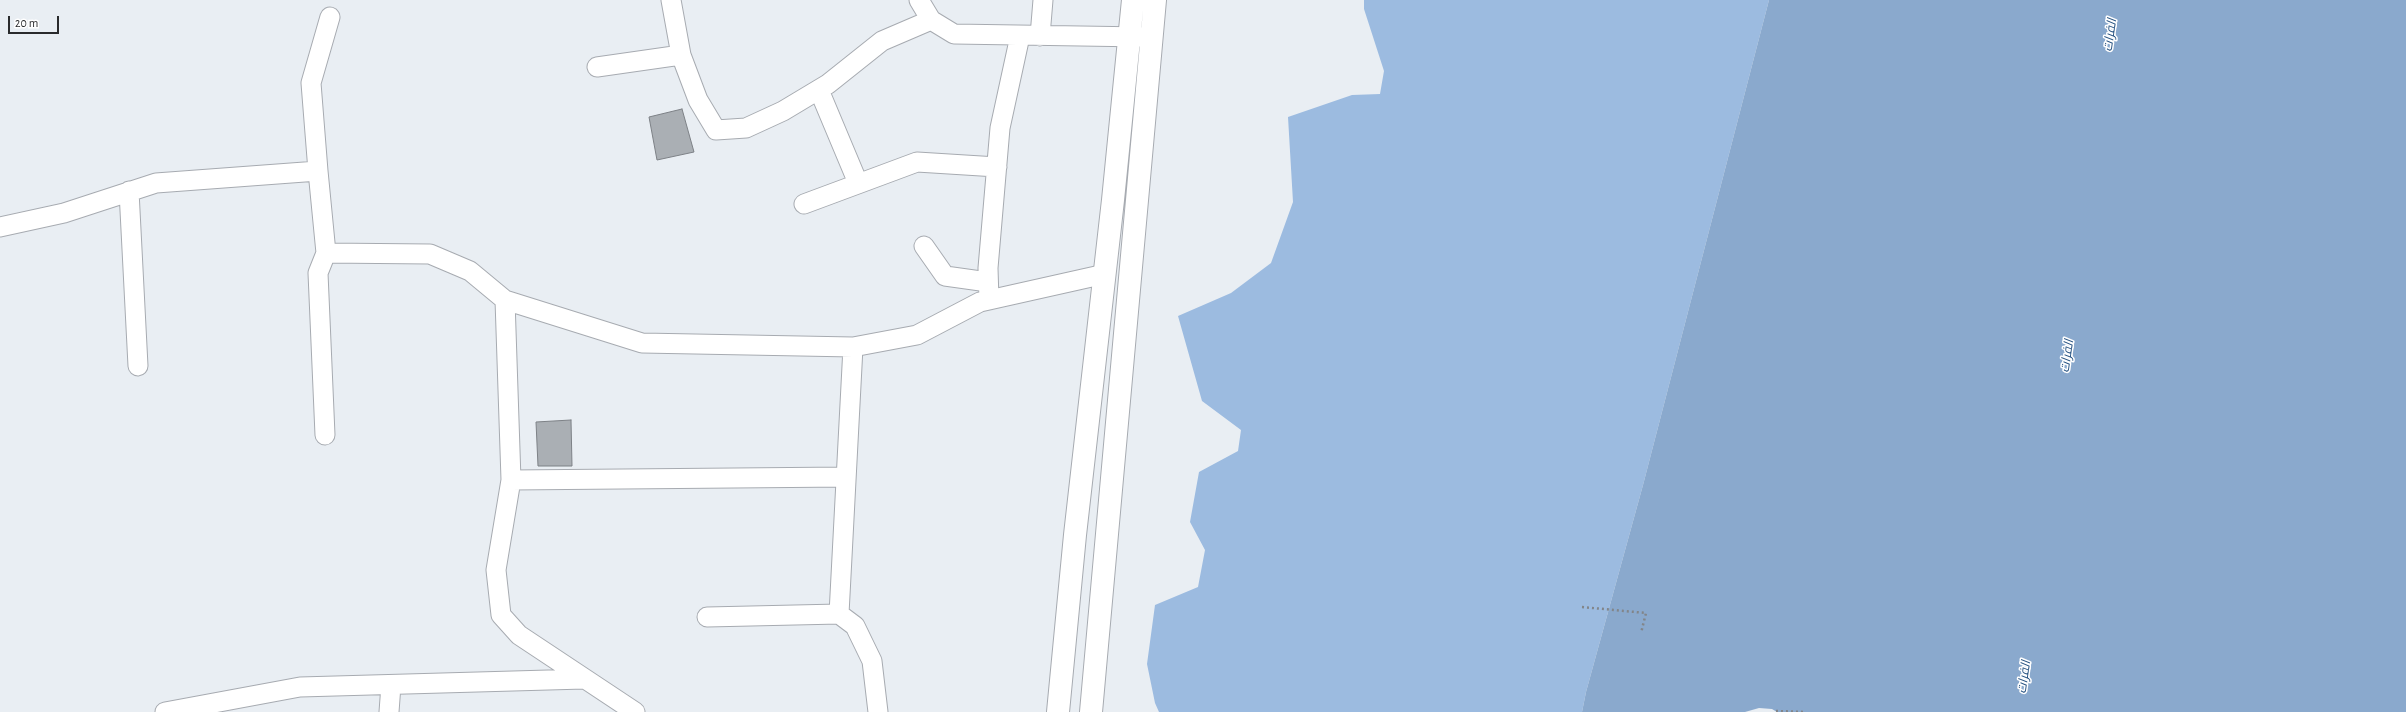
<!DOCTYPE html>
<meta charset="utf-8">
<style>
body{margin:0}
#map{position:relative;width:2406px;height:712px;overflow:hidden;background:#e9eef3;font-family:"Alegreya Sans",sans-serif}
canvas{display:block}
.scale{position:absolute;left:8px;top:16px;width:51px;height:18px;box-sizing:border-box;border:2px solid #292a2c;border-top:0;padding-left:5px;font-size:12px;line-height:14px;white-space:nowrap;color:#292a2c;-webkit-text-stroke:3px #fff;paint-order:stroke}
</style>
<div id="map">
<canvas width="2406" height="712"></canvas>
<div class="scale">20 m</div>
</div>
<script>
const g = document.querySelector('canvas').getContext('2d');
g.lineJoin = 'round';
function fill(path, color) {
  g.fillStyle = color;
  g.fill(path, 'evenodd');
}
function poly(rows) {
  const path = new Path2D();
  for (const r of rows) {
    path.moveTo(r[0], r[1]);
    for (let i = 2; i < r.length; i += 2) path.lineTo(r[i], r[i + 1]);
  }
  return path;
}
function trace(path, color, width, dash) {
  g.strokeStyle = color;
  g.lineWidth = width;
  g.lineCap = dash ? 'butt' : 'round';
  g.setLineDash(dash || []);
  g.stroke(path);
}
function write(font, color, halo, rows, align = 'center') {
  g.font = font + ' "Alegreya Sans",Cairo,sans-serif';
  g.lineWidth = 3;
  g.setLineDash([]);
  g.textBaseline = 'middle';
  g.strokeStyle = halo;
  g.fillStyle = color;
  for (const [text, x, y, turn = 0] of rows) {
    g.save();
    g.translate(x, y);
    g.rotate((+turn || 0) * Math.PI / 180);
    g.textAlign = isNaN(turn) ? turn : align;
    if (halo) g.strokeText(text, 0, 0);
    g.fillText(text, 0, 0);
    g.restore();
  }
}
fill(poly([
 [1364,0,1769,0,1643,485,1586,692,1582,712,1159,712,1155,703,1147,664,1155,605,1198,587,1205,550,1190,522,1199,472,1238,451,1241,430,1202,401,1178,316,1231,293,1271,263,1293,202,1288,117,1352,95,1380,94,1384,71,1364,9]
]), '#9cbbe0');
fill(poly([
 [1769,0,2406,0,2406,712,1777,712,1772,709,1759,708,1745,712,1582,712,1586,692,1643,485]
]), '#8aa9cd');
const building = poly([
 [682,109,694,152,657,160,649,117,682,109],
 [571,420,572,466,538,466,536,422,571,420]
]);
fill(building, '#aaafb4');
trace(building, '#7d8186', 1);
const minor = poly([
 [671,0,681,55,698,100,716,130,746,128,783,111,828,84,882,41,931,20],
 [919,0,931,20,954,34,1144,37],
 [1040,36,1043,0],
 [597,67,681,55],
 [819,90,858,183],
 [318,171,311,83,330,17],
 [129,191,138,366],
 [804,204,917,162,997,167],
 [0,227,64,213,156,183,318,171,326,253,318,273,325,435],
 [924,246,945,276,988,282],
 [326,253,430,254,470,271,505,300,642,343,853,347,917,335,980,302,1105,274],
 [505,300,511,480,496,570,501,615,519,635,635,712],
 [989,300,988,268,1000,128,1020,36],
 [853,347,839,614,855,626,872,661,878,712],
 [511,480,846,477],
 [707,617,839,614],
 [165,712,300,687,584,679],
 [389,712,391,685]
]);
const tertiary = poly([
 [1058,712,1075,535,1113,200,1133,0],
 [1091,712,1155,0]
]);
trace(minor, '#a7abb1', 21);
trace(tertiary, '#a7abb1', 24);
trace(poly([
 [1582,607,1646,613,1641,633],
 [1776,711,1805,712]
]), '#828589', 2.5, [2, 3]);
trace(minor, '#fff', 19);
trace(tertiary, '#fff', 22);
write('italic 13px', '#285483', '#fff', [
 ["الفرات",2110,35,-82],
 ["الفرات",2067,356,-82],
 ["الفرات",2024,677,-82]
]);
</script>
